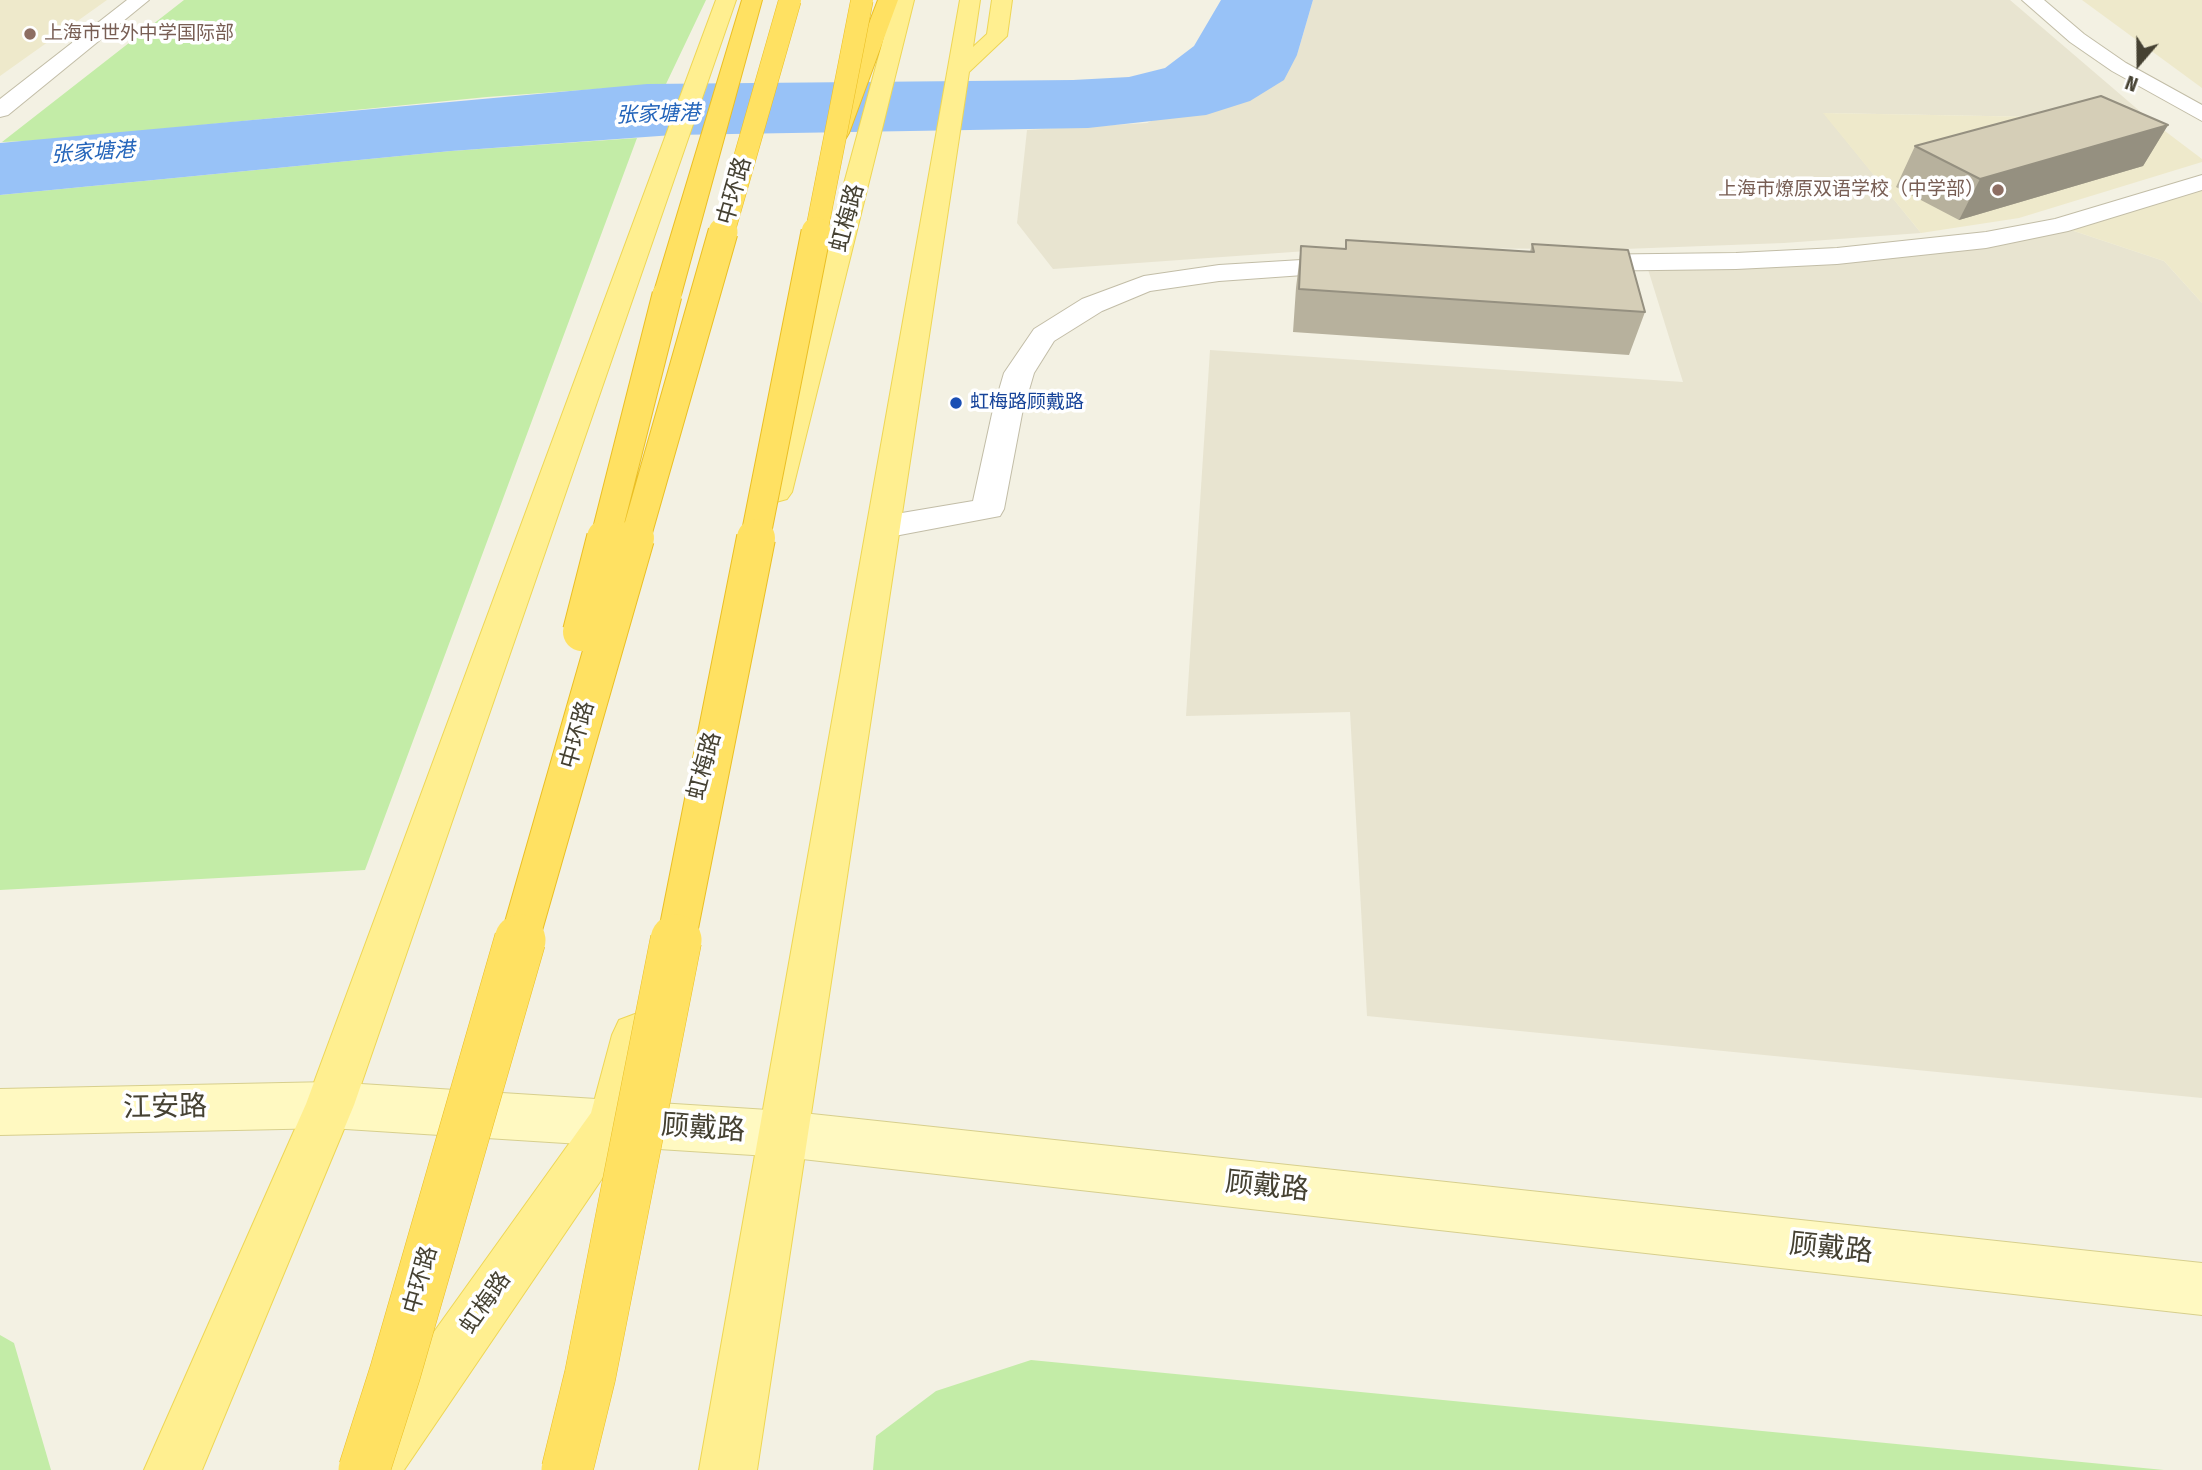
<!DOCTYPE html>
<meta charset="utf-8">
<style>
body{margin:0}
#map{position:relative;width:2202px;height:1470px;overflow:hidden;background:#f3f1e3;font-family:"Fira Sans Condensed",sans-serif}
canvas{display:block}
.north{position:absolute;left:2104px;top:28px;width:70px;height:70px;-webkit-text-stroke:5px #fff;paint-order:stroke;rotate:200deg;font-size:19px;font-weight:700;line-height:28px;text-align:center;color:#454132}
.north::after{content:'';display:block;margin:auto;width:24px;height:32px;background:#454132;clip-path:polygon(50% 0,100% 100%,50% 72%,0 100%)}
</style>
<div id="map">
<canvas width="2202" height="1470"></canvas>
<div class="north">N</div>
</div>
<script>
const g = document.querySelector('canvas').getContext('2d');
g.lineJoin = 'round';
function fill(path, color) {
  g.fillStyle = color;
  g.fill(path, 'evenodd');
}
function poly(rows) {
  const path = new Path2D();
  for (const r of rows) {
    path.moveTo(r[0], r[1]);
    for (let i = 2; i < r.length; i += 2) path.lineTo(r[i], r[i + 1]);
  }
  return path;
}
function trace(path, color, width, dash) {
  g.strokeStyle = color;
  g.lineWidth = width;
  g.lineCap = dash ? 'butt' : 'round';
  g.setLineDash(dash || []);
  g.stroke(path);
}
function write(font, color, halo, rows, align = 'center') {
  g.font = font + ' "Fira Sans Condensed","Noto Sans SC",sans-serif';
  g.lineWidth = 7;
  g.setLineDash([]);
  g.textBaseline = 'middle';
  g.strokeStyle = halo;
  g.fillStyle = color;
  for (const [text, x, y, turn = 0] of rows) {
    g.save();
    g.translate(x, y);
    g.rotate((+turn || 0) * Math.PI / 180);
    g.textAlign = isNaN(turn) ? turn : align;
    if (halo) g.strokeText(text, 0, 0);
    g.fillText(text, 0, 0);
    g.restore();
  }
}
fill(poly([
 [1313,0,2010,0,2149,119,1824,113,1921,233,1784,243,1624,249,1349,248,1053,269,1017,223,1027,130,1147,123,1297,55],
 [2059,226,2164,261,2202,303,2202,1098,1367,1016,1350,712,1186,716,1210,350,1683,382,1646,263,1736,261]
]), '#e8e4d0');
fill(poly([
 [0,0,107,0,0,76],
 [2082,0,2202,0,2202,88],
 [1823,113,2149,119,2202,159,2202,162,2019,218,1921,233],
 [2202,182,2202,303,2164,261,2059,226]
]), '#eee9cb');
fill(poly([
 [184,0,706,0,666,84,487,97,50,140,2,142],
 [637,138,365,870,0,890,0,195,451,151],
 [0,1335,14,1343,51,1470,0,1470],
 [1031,1360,2164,1470,873,1470,876,1436,936,1391]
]), '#c3eca7');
fill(poly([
 [1221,0,1313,0,1297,55,1284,80,1250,101,1206,115,1088,128,673,135,451,151,0,195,0,143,647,84,1073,80,1129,77,1165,68,1194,46]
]), '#98c2f7');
const street = poly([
 [127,0,149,0,8,115,0,117,0,99,127,0],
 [2022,0,2044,0,2084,34,2126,63,2202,105,2202,121,2112,71,2070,42,2022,0],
 [2202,175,2202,190,2068,231,1986,248,1837,264,1736,269,1579,271,1570,269,1566,263,1570,257,1579,255,1736,253,1837,248,1986,232,2055,219,2202,175],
 [1351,257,1360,259,1364,265,1360,271,1219,281,1150,291,1102,311,1054,341,1034,373,1022,414,1004,509,1000,516,884,538,872,535,867,527,872,519,884,516,973,501,992,414,1004,373,1034,329,1082,299,1144,276,1219,265,1351,257]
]);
const secondary = poly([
 [330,1082,784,1111,2202,1263,2202,1315,784,1157,330,1128,0,1135,0,1089,330,1082]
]);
const primary = poly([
 [716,0,736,0,354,1105,202,1470,144,1470,306,1104,716,0],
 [894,0,914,0,792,492,787,499,776,502,765,499,760,492,894,0],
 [960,0,980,0,973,47,987,34,992,0,1012,0,1007,36,969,72,757,1470,699,1470,960,0],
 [635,1014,651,1020,658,1035,636,1123,629,1139,404,1470,358,1470,351,1455,360,1435,591,1113,612,1035,619,1020,635,1014]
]);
const highway = poly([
 [742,0,762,0,681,295,677,301,667,303,657,301,653,295,742,0],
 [878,0,898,0,849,133,846,138,830,138,827,133,878,0]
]);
trace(street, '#c2bda7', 2);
trace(secondary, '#d7cf8d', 2);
trace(primary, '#eed655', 2);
trace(highway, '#ebbf24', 2);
fill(street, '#fff');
fill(secondary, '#fff9c1');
fill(primary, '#ffef90');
fill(highway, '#ffe162');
const highwayBridgeFar3 = poly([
 [723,234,790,0],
 [816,234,862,0]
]);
const highwayBridgeFar2 = poly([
 [605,540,667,295],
 [635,540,723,232],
 [755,540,816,232]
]);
const highwayBridgeFar1 = poly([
 [582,632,606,538],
 [519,942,635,538],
 [676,942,756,538]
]);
const highwayBridge = poly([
 [364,1470,395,1373,520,940],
 [567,1470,590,1376,676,940]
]);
trace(highwayBridgeFar3, '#ebbf24', 23, []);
trace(highwayBridgeFar2, '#ebbf24', 31, []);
trace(highwayBridgeFar1, '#ebbf24', 40, []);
trace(highwayBridge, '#ebbf24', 52, []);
trace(highwayBridgeFar3, '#ffe162', 22);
trace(highwayBridgeFar2, '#ffe162', 29);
trace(highwayBridgeFar1, '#ffe162', 38);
trace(highwayBridge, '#ffe162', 51);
fill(poly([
 [2168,125,2143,166,1959,220,1896,187,1915,146],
 [1346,240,1530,252,1532,244,1645,312,1629,355,1293,332,1296,288,1301,246,1345,249]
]), '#b7b19d');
fill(poly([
 [2168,125,2143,166,1959,220,1980,179]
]), '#959080');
const building = poly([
 [2101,96,2168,125,1980,179,1915,146,2101,96],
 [1346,240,1534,252,1532,244,1628,250,1645,312,1299,289,1301,246,1346,249,1346,240]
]);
fill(building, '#d5ceb7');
trace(building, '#959080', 2);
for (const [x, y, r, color] of [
 [30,34,7,"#8d6e63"],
 [1998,190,7,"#8d6e63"],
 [956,403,7,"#1a4fb4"]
]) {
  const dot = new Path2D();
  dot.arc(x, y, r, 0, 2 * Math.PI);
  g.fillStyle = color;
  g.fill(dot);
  trace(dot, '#fff', 2.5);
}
write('19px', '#785e54', '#fff', [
 ["上海市世外中学国际部",44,34],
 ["上海市燎原双语学校（中学部）",1984,190,"right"]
], 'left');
write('19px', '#164399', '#fff', [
 ["虹梅路顾戴路",970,403]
], 'left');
write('italic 21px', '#2364ba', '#fff', [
 ["张家塘港",658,115,-2],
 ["张家塘港",93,153,-4]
]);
write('23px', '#454132', '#fff', [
 ["中环路",735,191,-74],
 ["虹梅路",848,218,-75],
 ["中环路",578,735,-74],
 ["虹梅路",705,766,-75],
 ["中环路",421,1280,-74],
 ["虹梅路",486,1303,-55]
]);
write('28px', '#454132', '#fff', [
 ["江安路",165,1108,-1],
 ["顾戴路",703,1129,4],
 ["顾戴路",1267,1187,6],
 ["顾戴路",1831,1249,6]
]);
</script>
